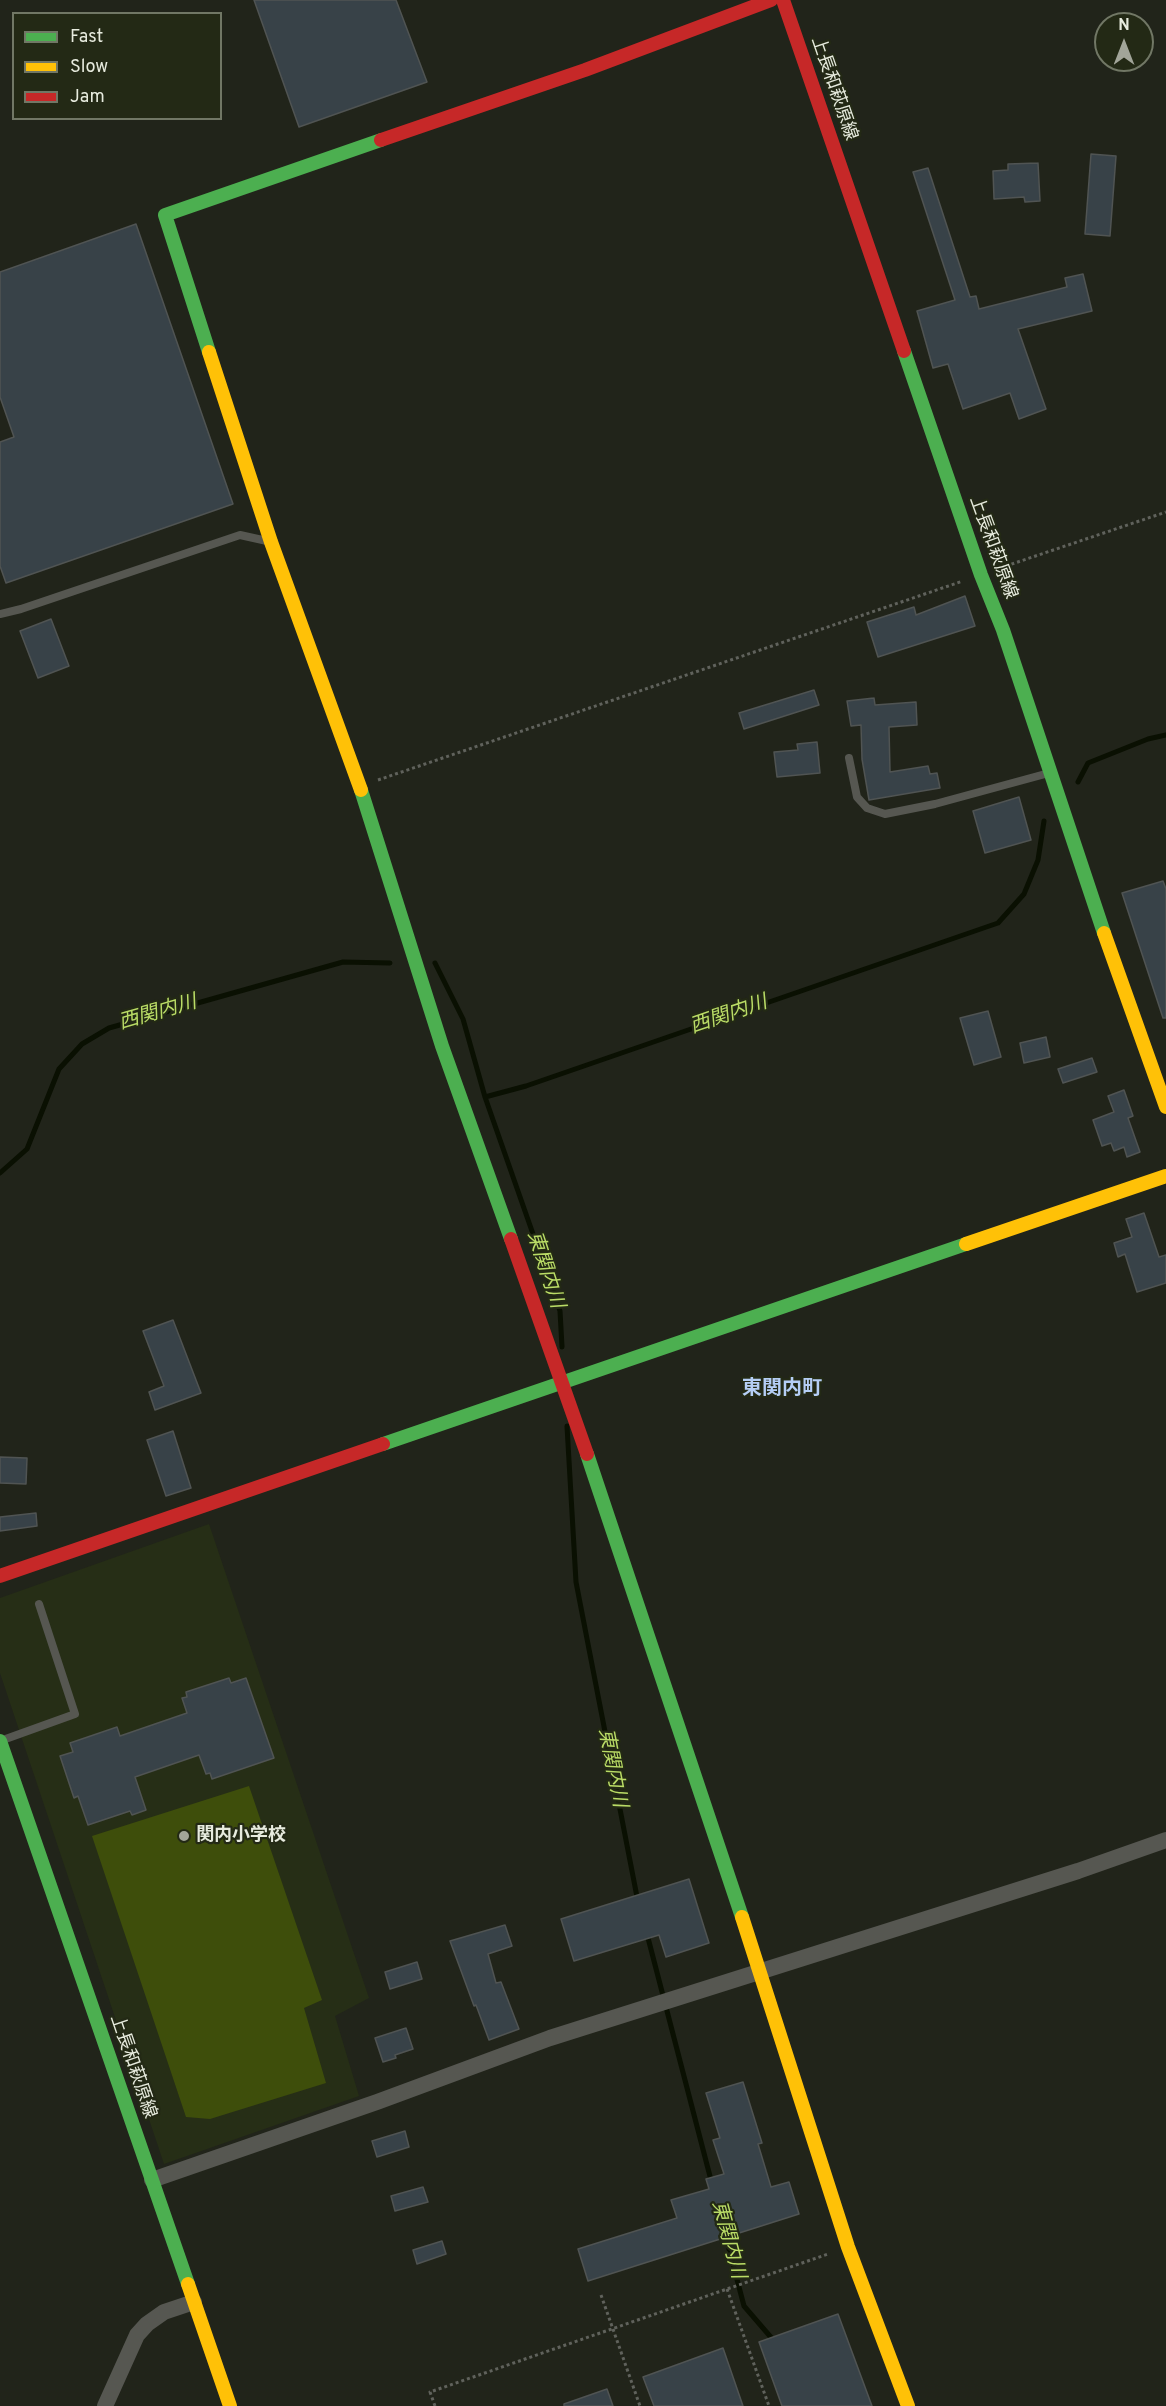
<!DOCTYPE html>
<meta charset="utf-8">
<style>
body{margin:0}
#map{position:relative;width:1166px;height:2406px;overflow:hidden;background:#21241a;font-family:Overpass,sans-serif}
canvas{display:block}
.legend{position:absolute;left:12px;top:12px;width:210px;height:108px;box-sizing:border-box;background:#232915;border:2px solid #717765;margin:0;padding:8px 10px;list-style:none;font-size:18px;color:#e7ebde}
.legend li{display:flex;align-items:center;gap:12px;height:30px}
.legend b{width:30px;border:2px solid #717765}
.north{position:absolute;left:1094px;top:12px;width:60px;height:60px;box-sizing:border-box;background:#232915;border:2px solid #717765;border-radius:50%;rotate:0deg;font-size:16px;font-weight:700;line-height:24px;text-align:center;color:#e7ebde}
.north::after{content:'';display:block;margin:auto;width:21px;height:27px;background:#a2a599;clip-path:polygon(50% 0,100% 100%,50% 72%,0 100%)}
</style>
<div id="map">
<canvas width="1166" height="2406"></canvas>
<ul class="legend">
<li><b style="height:8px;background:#4caf50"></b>Fast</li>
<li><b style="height:8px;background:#ffc107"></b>Slow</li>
<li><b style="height:8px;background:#c62828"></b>Jam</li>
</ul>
<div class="north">N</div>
</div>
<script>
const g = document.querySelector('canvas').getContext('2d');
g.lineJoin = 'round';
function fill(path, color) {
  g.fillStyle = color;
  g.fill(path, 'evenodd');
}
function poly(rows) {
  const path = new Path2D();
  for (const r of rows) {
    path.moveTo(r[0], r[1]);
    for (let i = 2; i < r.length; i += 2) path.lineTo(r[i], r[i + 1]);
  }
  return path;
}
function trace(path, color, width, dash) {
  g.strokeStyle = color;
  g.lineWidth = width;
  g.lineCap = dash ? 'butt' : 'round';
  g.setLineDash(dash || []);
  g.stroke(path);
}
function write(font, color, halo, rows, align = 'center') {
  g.font = font + ' Overpass,"Noto Sans JP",sans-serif';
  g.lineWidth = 4.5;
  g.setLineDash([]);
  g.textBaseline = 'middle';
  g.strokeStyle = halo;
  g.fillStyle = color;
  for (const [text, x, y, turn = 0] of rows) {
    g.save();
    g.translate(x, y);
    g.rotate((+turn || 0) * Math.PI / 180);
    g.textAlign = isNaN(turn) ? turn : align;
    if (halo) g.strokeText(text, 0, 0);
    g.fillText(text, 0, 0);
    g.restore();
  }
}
fill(poly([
 [209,1524,369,1998,335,2016,359,2096,164,2164,0,1673,0,1598]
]), '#262e16');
fill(poly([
 [249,1786,322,2000,304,2008,326,2083,210,2119,186,2117,92,1836]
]), '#3e4e0b');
trace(poly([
 [1078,782,1088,763,1148,739,1166,735],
 [435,963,463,1019,485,1097,560,1311,562,1347],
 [485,1097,526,1086,998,923,1024,894,1038,860,1044,821],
 [0,1173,27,1149,59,1069,82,1044,109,1028,343,962,390,963],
 [567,1426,576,1582,638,1902],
 [647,1934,712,2184],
 [724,2230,744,2306,775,2342]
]), '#0a1002', 5);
const building = poly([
 [254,0,396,0,427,82,299,127,254,0],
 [1091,154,1116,156,1110,236,1085,234,1091,154],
 [1038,163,1040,201,1025,202,1024,197,994,199,993,171,1008,170,1008,164,1038,163],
 [928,168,970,297,976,296,979,309,1067,287,1065,278,1083,274,1092,311,1018,329,1046,409,1019,419,1010,393,963,409,948,364,933,368,917,311,955,300,913,172,928,168],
 [136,224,233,504,6,583,0,566,0,442,14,437,0,397,0,272,136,224],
 [965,596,975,626,878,657,867,622,914,607,916,615,965,596],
 [51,619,69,666,38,678,20,631,51,619],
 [814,690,819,705,744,729,739,713,814,690],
 [874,698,875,705,916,702,917,725,889,727,890,772,928,766,930,774,937,773,940,788,869,800,862,759,861,725,851,726,847,701,874,698],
 [817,742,820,773,777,777,774,752,798,750,797,744,817,742],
 [1019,797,1031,840,985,853,973,811,1019,797],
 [1163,881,1166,889,1166,1018,1163,1018,1122,893,1163,881],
 [988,1011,1001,1057,974,1065,960,1018,988,1011],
 [1046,1037,1050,1057,1024,1063,1020,1043,1046,1037],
 [1092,1058,1097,1072,1063,1083,1058,1069,1092,1058],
 [1124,1090,1133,1116,1128,1118,1140,1152,1127,1157,1124,1147,1114,1151,1111,1143,1102,1146,1093,1120,1114,1112,1108,1096,1124,1090],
 [1144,1213,1159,1257,1166,1255,1166,1283,1137,1292,1125,1254,1118,1257,1114,1243,1132,1237,1126,1219,1144,1213],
 [173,1320,201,1393,155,1410,149,1392,164,1386,143,1331,173,1320],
 [173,1431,191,1488,166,1496,147,1440,173,1431],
 [0,1457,27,1458,26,1484,0,1483,0,1457],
 [36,1513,37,1526,0,1531,0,1517,36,1513],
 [229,1678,231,1683,246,1678,274,1758,212,1779,210,1773,206,1774,199,1755,135,1777,146,1810,132,1815,130,1811,88,1825,78,1796,74,1798,60,1756,73,1752,70,1743,117,1727,120,1736,187,1713,182,1698,187,1697,186,1692,229,1678],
 [689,1879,709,1943,666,1957,659,1935,574,1961,561,1919,689,1879],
 [505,1925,512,1946,488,1954,496,1983,501,1982,519,2029,489,2040,476,2005,474,2006,450,1941,505,1925],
 [417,1962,422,1979,390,1989,385,1972,417,1962],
 [406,2028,413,2049,395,2055,396,2058,383,2062,375,2038,406,2028],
 [743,2082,762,2143,758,2144,771,2187,789,2182,799,2214,588,2281,578,2249,677,2218,671,2200,709,2189,706,2179,724,2174,713,2140,720,2138,706,2093,743,2082],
 [405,2131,409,2147,377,2157,372,2141,405,2131],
 [423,2187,428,2202,395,2211,391,2196,423,2187],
 [442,2241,446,2254,417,2264,413,2250,442,2241],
 [838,2314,872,2406,782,2406,759,2342,838,2314],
 [723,2348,743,2406,654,2406,643,2377,723,2348],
 [607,2389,613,2406,564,2406,564,2404,607,2389]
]);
fill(building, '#384248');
trace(building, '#505453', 1.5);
trace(poly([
 [1000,568,1166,512],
 [378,780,963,581],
 [727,2289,769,2406],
 [601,2295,640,2406],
 [435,2406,430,2392,828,2254]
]), '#60625c', 3, [3, 3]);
trace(poly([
 [0,614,21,609,240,535,267,541],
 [849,758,857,797,867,808,885,814,935,804,1049,773],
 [0,1741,75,1714,39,1604]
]), '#565751', 8);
trace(poly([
 [152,2180,377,2102,550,2038,1078,1871,1166,1840],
 [105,2406,137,2335,147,2324,164,2312,194,2302]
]), '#565751', 16);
trace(poly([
 [904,351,981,575,1003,630,1104,933],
 [209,352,165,215,381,140],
 [361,790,442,1046,511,1239],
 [383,1444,966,1244],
 [587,1454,742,1917],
 [0,1741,188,2284]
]), '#4caf50', 14);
trace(poly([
 [209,352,271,542,361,790],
 [1104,933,1166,1107],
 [966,1244,1166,1176],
 [742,1917,848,2247,908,2406],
 [188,2284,230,2406]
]), '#ffc107', 14);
trace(poly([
 [783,0,904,351],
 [381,140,585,70,771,0],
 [511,1239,587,1454],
 [0,1576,383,1444]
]), '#c62828', 14);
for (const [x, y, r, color] of [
 [184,1836,6,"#a2a599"]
]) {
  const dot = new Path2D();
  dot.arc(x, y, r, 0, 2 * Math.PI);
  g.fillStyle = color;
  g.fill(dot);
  trace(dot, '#232915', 2);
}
write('18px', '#e7ebde', '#232915', [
 ["上長和萩原線",833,89,71],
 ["上長和萩原線",992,548,70],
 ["上長和萩原線",132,2067,71]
]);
write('bold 18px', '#e7ebde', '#232915', [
 ["関内小学校",196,1836]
], 'left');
write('italic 20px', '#badc66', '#232915', [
 ["西関内川",158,1014,-16],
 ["西関内川",729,1016,-19],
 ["東関内川",544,1270,72],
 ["東関内川",611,1768,79],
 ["東関内川",727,2240,75]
]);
write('bold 20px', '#b5cef5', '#232915', [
 ["東関内町",782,1390]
]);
</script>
